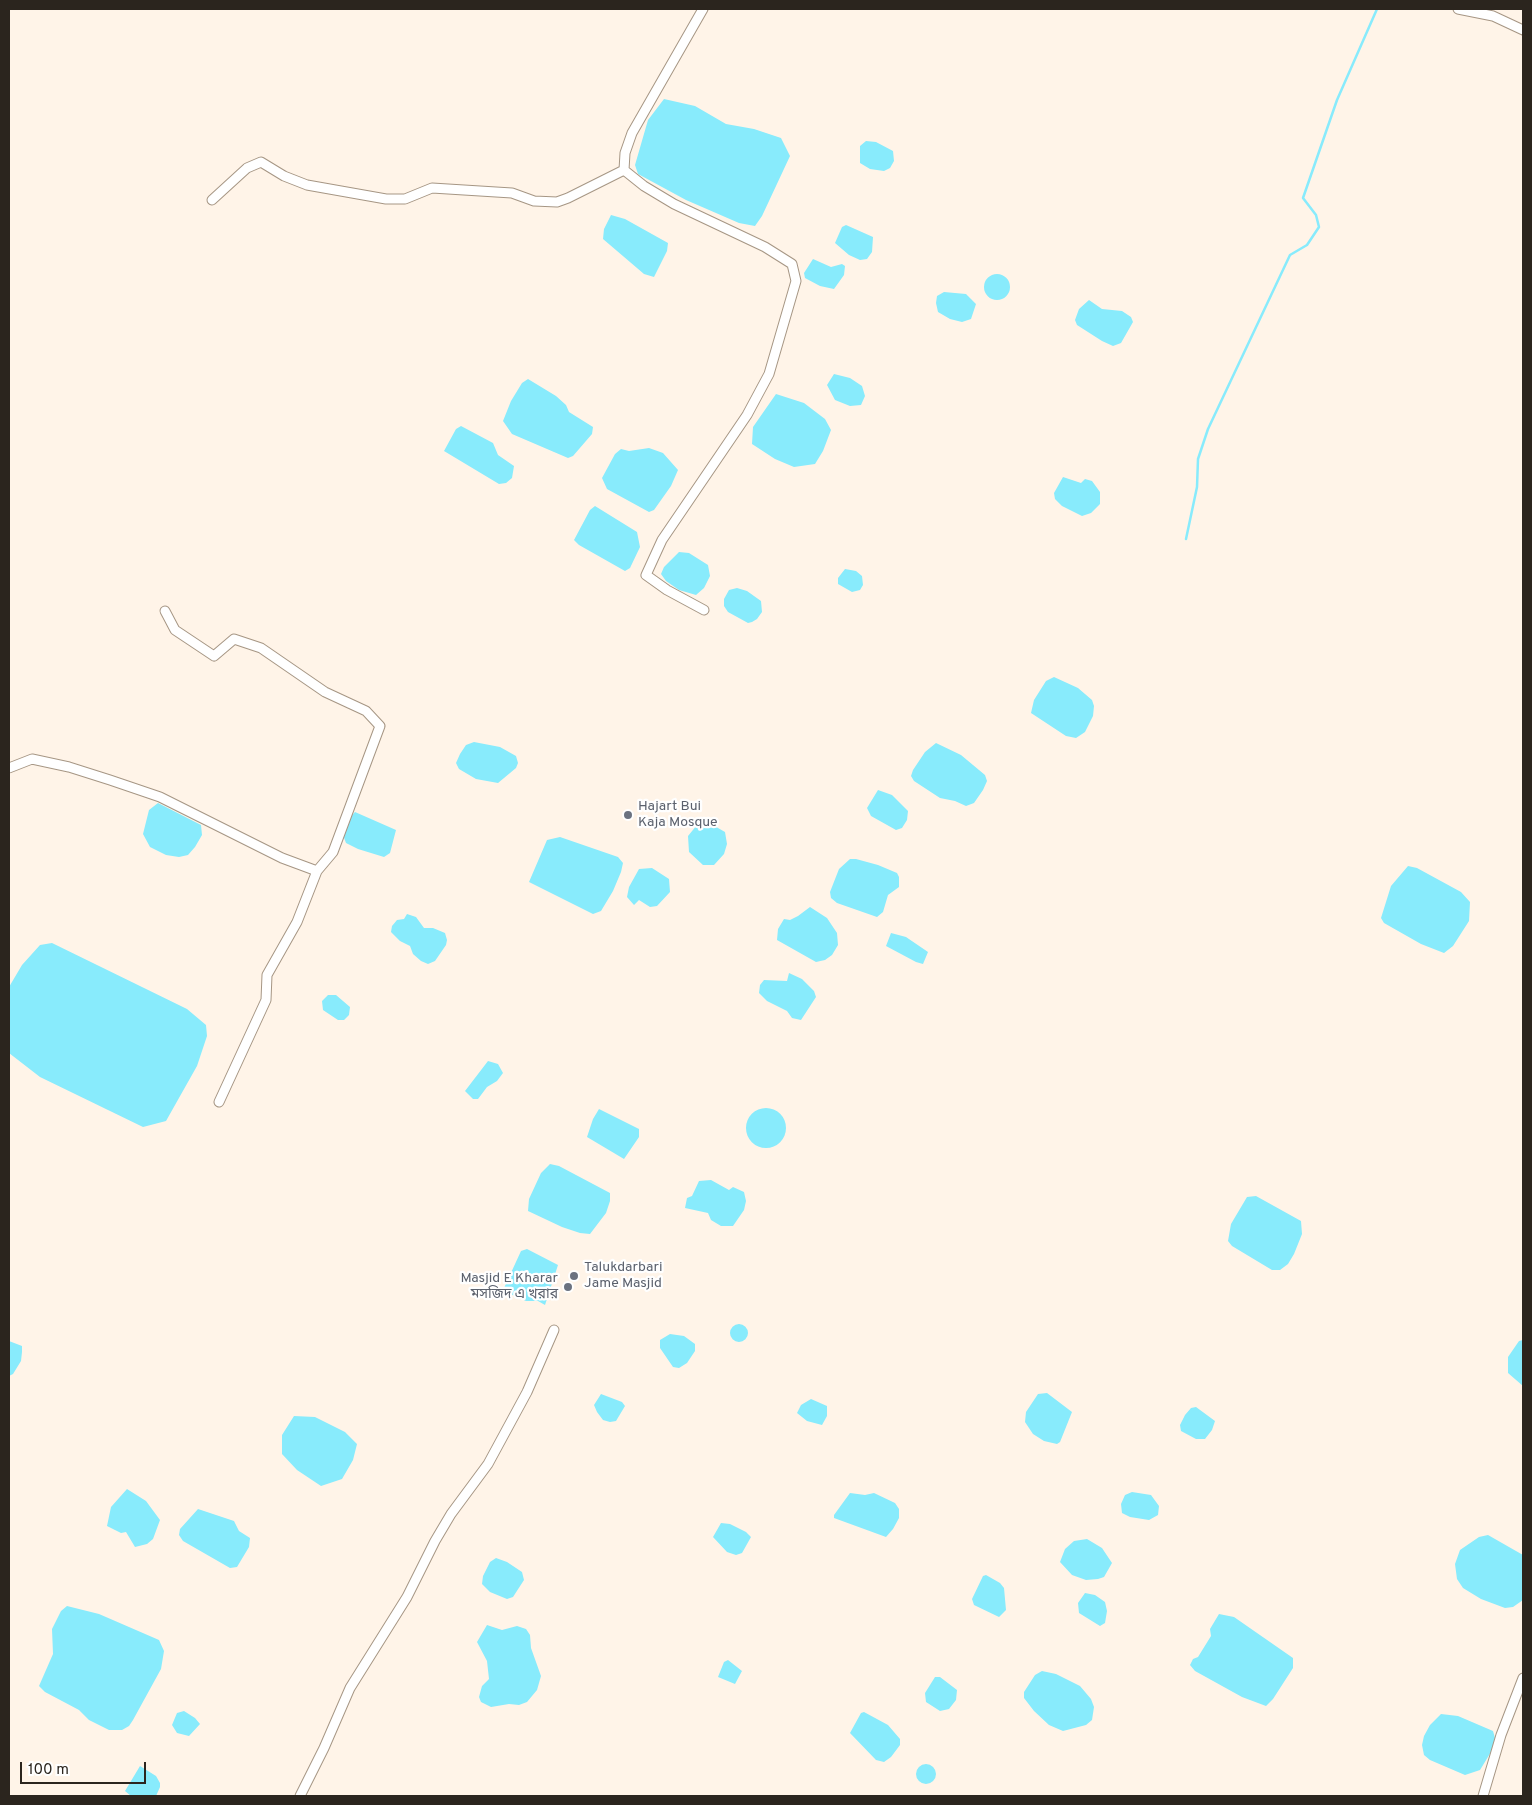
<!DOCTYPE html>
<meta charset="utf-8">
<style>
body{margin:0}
#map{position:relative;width:1532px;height:1805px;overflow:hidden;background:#fff4e8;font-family:Overpass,sans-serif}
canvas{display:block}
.frame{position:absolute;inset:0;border:10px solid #2b251e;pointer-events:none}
.scale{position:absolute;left:20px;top:1762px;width:126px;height:22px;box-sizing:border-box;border:2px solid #2b251e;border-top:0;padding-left:6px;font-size:15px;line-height:18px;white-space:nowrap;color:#2b251e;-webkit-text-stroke:4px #fff;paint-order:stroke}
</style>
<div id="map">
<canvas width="1532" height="1805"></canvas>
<div class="frame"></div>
<div class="scale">100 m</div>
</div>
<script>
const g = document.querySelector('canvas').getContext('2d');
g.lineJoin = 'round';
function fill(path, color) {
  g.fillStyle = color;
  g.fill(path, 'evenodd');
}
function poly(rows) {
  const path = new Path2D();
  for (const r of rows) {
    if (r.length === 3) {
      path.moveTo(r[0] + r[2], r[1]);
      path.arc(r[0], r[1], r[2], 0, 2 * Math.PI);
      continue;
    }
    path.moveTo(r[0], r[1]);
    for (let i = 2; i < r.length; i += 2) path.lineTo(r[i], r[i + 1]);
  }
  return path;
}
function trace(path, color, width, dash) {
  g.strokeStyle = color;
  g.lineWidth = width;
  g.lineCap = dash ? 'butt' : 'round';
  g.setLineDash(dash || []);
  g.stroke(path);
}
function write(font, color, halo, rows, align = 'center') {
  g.font = font + ' Overpass,"Noto Sans Bengali",sans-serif';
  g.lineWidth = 4.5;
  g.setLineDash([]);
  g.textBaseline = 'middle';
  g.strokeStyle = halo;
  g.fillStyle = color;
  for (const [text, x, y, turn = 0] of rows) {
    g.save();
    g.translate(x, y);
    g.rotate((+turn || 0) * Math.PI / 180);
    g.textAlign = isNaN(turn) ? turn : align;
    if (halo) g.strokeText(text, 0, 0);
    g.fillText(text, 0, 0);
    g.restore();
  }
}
fill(poly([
 [664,99,695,106,726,124,754,129,781,138,790,156,762,216,755,226,739,223,686,200,638,174,635,165,648,120],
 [866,141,876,142,893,151,894,161,890,168,884,171,870,169,860,163,860,146],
 [611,215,625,219,668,243,667,251,654,277,644,274,603,239,604,229],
 [846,225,873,237,872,252,867,259,860,260,849,255,835,243,842,227],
 [813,259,831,267,842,264,845,266,844,275,834,289,820,286,805,278,804,273],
 [997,287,13],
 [944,292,966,294,976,304,971,319,962,322,950,319,938,312,936,303,937,296],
 [1089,300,1102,309,1122,311,1131,317,1133,322,1121,343,1113,346,1102,341,1077,325,1075,320,1079,309],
 [834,374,850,378,862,386,865,396,861,405,850,406,835,400,827,385],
 [528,379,556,396,566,405,569,412,593,427,592,434,573,456,568,458,512,434,503,421,511,401,522,383],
 [776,394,804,403,825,419,831,430,823,451,815,464,794,467,775,459,752,444,753,427],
 [461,426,493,443,498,455,514,466,512,478,506,483,499,484,444,451,456,429],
 [649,448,663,453,678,470,671,486,654,510,649,512,607,489,602,478,615,454,621,449,629,451],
 [1063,477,1081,483,1085,479,1092,481,1100,492,1100,504,1091,513,1082,516,1062,506,1055,499,1054,493],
 [595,506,637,532,640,547,630,568,625,571,579,545,574,540,590,510],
 [679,552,689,553,708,565,710,576,704,588,696,595,679,590,666,581,661,574,664,567],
 [845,569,856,571,862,576,863,585,860,590,852,592,838,584,838,578],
 [737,588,747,591,761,601,762,612,757,619,752,622,748,623,728,612,724,606,724,599,729,590],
 [1054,677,1078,688,1092,700,1094,706,1093,716,1085,732,1076,738,1066,736,1031,713,1034,700,1046,681],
 [474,742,500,747,516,756,518,763,516,768,498,783,476,779,459,769,456,763,460,754,466,745],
 [936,743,961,755,985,775,987,781,983,790,974,803,966,806,955,801,940,798,914,781,911,776,913,770,925,752],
 [878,790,892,795,908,811,907,820,902,828,896,830,871,816,867,808],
 [158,803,201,825,202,835,195,847,188,855,179,857,166,855,150,847,143,834,149,810],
 [355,812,396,830,390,853,384,857,358,849,346,843,343,835,348,820],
 [711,824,725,832,727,844,724,854,714,865,703,865,689,852,688,836,697,825],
 [560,837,618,857,623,863,621,872,613,891,601,911,593,914,529,882,547,840],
 [850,859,856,859,878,865,897,873,899,877,899,887,888,895,883,912,877,917,837,903,831,898,830,892,839,869],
 [1408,866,1417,868,1461,892,1470,902,1469,921,1453,946,1444,953,1421,944,1384,923,1381,918,1391,886],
 [652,868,669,879,670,892,657,906,650,907,639,900,634,905,627,897,629,887,639,869],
 [810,907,827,918,837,933,838,945,832,955,825,960,816,962,777,940,778,929,784,919,790,920,798,916],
 [407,914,416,917,424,928,433,928,445,933,447,940,446,945,435,961,428,964,421,961,413,954,410,946,400,941,391,932,392,926,397,920,404,919],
 [891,933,906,937,928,952,923,964,916,962,886,946],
 [52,943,187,1009,206,1025,207,1036,197,1066,166,1121,143,1127,40,1077,9,1053,9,987,22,965,40,945],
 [789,973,802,979,814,991,816,997,801,1020,792,1018,787,1011,767,1001,759,993,760,985,764,980,787,981],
 [328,995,336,995,350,1007,349,1015,344,1020,338,1020,323,1010,322,1001],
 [488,1061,498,1064,503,1073,497,1081,487,1087,478,1099,473,1099,465,1091],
 [766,1128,20],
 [599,1109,639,1129,639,1137,624,1159,587,1137,593,1119],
 [550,1164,559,1166,610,1193,610,1201,606,1213,590,1234,580,1233,562,1227,528,1211,529,1199,541,1173],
 [711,1180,729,1190,733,1187,744,1192,746,1201,744,1210,733,1226,721,1226,711,1220,708,1213,685,1208,687,1198,692,1196,699,1181],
 [1256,1196,1301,1221,1302,1234,1294,1254,1288,1264,1280,1270,1272,1270,1232,1246,1228,1241,1231,1224,1247,1197],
 [527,1249,558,1265,545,1305,538,1301,526,1301,508,1293,504,1288,521,1251],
 [739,1333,9],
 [670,1334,684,1336,695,1344,695,1351,687,1363,679,1368,673,1367,660,1348,660,1340],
 [1523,1340,1523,1386,1508,1373,1508,1357,1519,1341],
 [9,1341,22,1346,22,1352,21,1361,13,1374,9,1376],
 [1047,1393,1072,1412,1060,1442,1057,1444,1044,1441,1033,1434,1025,1422,1026,1412,1038,1394],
 [601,1394,622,1402,625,1406,616,1421,610,1422,603,1420,597,1412,594,1405],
 [811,1399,827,1406,827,1416,822,1425,807,1421,797,1413,801,1405],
 [1196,1407,1215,1421,1212,1430,1205,1439,1196,1439,1181,1431,1180,1425,1185,1415,1191,1408],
 [294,1416,315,1417,345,1432,357,1444,353,1460,342,1479,321,1486,297,1470,282,1454,282,1435],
 [127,1489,146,1501,160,1520,153,1539,147,1544,135,1547,126,1532,121,1533,107,1526,111,1507],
 [1132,1492,1151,1495,1159,1506,1158,1515,1149,1520,1130,1517,1122,1513,1121,1504,1125,1495],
 [850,1493,865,1495,874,1493,895,1503,899,1509,899,1518,893,1529,886,1537,834,1518,834,1515],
 [198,1509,234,1521,239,1531,250,1538,249,1547,237,1567,230,1568,183,1541,179,1535,180,1529],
 [721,1523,730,1524,746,1532,751,1537,742,1553,736,1555,727,1552,713,1537],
 [1488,1535,1523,1555,1523,1600,1513,1607,1505,1608,1481,1599,1463,1588,1457,1579,1455,1564,1460,1550,1479,1537],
 [1087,1539,1102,1548,1112,1563,1104,1577,1098,1579,1086,1580,1072,1575,1060,1562,1065,1549,1074,1541],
 [496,1558,507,1562,522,1572,524,1580,513,1597,507,1599,490,1592,482,1584,483,1576,490,1562],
 [986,1575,1000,1583,1004,1588,1006,1610,999,1617,974,1605,972,1599,983,1576],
 [1085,1593,1095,1595,1105,1602,1107,1611,1105,1623,1100,1626,1079,1613,1078,1603],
 [67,1606,99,1614,159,1640,164,1651,161,1669,133,1720,129,1726,122,1730,109,1730,89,1720,79,1710,45,1692,39,1686,53,1654,52,1629,61,1611],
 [1219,1614,1234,1617,1293,1658,1293,1668,1273,1699,1266,1706,1242,1697,1195,1671,1190,1665,1193,1659,1198,1657,1211,1636,1210,1629],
 [487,1625,502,1630,517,1626,526,1629,530,1635,531,1648,541,1676,537,1690,527,1702,519,1705,509,1704,491,1707,481,1702,479,1697,482,1686,489,1679,487,1661,477,1642],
 [728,1660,742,1671,735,1684,718,1677,724,1662],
 [1042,1671,1056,1674,1080,1686,1091,1699,1094,1707,1092,1720,1086,1725,1063,1731,1049,1725,1034,1711,1024,1698,1024,1692,1035,1675],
 [935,1677,940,1677,957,1690,956,1700,949,1709,940,1711,926,1702,925,1693],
 [184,1711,195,1718,200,1724,189,1736,177,1733,172,1725,177,1713],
 [864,1712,888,1725,900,1739,900,1745,891,1757,884,1762,876,1760,850,1733,861,1713],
 [1441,1714,1458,1716,1493,1731,1495,1738,1491,1752,1480,1770,1465,1775,1430,1760,1424,1755,1422,1745,1424,1736,1430,1725],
 [926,1774,10],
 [140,1766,156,1776,160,1783,160,1787,156,1796,131,1796,125,1791]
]), '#88ebfc');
trace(poly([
 [1186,539,1197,487,1198,459,1208,429,1290,255,1307,245,1319,227,1316,215,1303,198,1337,100,1377,9]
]), '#88ebfc', 2.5);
const minor = poly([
 [1458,9,1493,16,1523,30],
 [624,170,644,186,674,204,765,247,792,264,796,281,769,374,747,415,662,540,646,575,667,590,704,610],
 [212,200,247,168,261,162,284,176,307,185,386,199,405,199,432,188,512,193,534,201,557,202,568,198,624,170,625,153,632,133,703,9],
 [165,611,175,630,214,656,234,639,261,648,325,692,366,711,380,726,333,852,317,871,297,922,267,975,266,1000,219,1102],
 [9,768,32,759,69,767,110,780,160,797,282,858,317,871],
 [300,1796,324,1748,350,1688,407,1597,435,1541,451,1514,488,1464,527,1392,554,1330],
 [1483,1796,1501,1735,1523,1678]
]);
trace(minor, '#a69684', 11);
trace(minor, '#fff', 9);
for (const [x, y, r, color] of [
 [628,815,5,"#6b7280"],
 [574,1276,5,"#6b7280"],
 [568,1287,5,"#6b7280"]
]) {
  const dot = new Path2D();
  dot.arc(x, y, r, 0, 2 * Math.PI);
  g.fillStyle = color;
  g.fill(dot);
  trace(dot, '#fff', 2);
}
write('14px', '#5b616d', '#fff', [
 ["Hajart Bui",638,807],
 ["Kaja Mosque",638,823],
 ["Talukdarbari",584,1268],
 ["Jame Masjid",584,1284],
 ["Masjid E Kharar",558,1279,"right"],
 ["মসজিদ এ খরার",558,1295,"right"]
], 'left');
</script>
